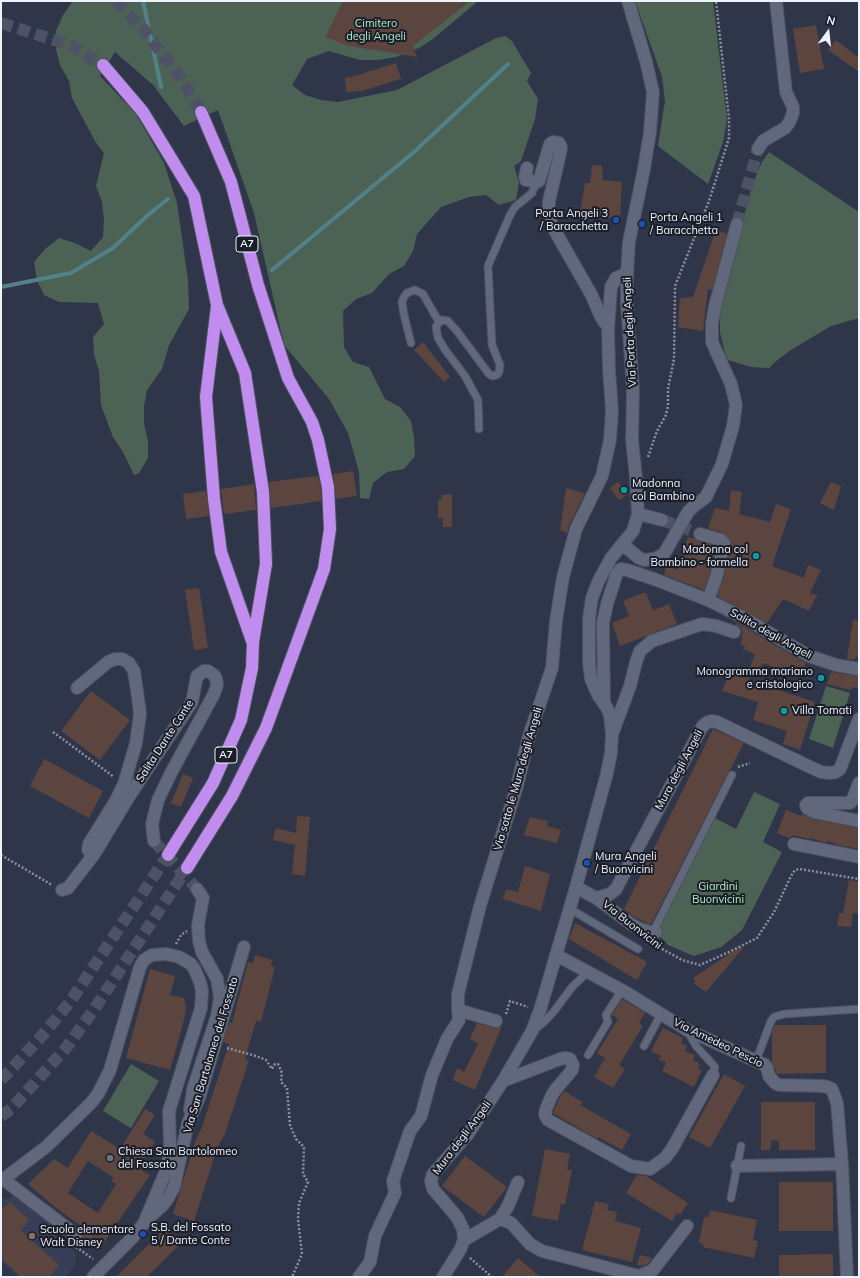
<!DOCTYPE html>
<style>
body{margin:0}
#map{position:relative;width:860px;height:1278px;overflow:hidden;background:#303649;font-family:Mulish,sans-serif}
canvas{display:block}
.frame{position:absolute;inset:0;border:2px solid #eff3ff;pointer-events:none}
.north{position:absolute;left:808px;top:12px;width:40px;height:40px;-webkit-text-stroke:3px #1b1e27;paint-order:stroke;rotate:15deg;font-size:11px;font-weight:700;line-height:16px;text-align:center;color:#eff3ff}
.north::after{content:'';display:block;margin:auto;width:14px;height:18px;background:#eff3ff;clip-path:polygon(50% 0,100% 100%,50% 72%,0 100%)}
</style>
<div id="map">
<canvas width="860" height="1278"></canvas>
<div class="frame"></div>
<div class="north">N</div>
</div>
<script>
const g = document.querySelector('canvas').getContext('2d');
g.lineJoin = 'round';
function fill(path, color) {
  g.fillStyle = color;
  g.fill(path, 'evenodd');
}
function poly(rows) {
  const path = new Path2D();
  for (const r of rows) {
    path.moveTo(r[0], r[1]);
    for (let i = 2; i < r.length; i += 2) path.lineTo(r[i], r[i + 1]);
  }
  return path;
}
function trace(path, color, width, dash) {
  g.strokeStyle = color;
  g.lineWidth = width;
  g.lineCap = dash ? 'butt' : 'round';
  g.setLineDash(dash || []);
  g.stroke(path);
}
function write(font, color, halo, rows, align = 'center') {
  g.font = font + ' Mulish,sans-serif';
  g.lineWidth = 4;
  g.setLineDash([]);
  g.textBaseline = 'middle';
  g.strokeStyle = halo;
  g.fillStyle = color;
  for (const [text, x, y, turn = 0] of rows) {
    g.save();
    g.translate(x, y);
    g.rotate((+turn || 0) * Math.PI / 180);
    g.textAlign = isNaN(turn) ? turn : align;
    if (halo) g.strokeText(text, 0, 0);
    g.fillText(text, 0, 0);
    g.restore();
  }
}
fill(poly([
 [16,1194,67,1232,61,1241,75,1253,75,1265,65,1277,15,1277,17,1275,1,1261,1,1202]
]), '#373f58');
fill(poly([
 [73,1,478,1,433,39,419,48,396,57,378,60,360,60,329,51,307,59,292,85,305,95,321,100,338,102,397,90,496,38,505,36,512,41,531,73,527,81,538,99,535,119,521,161,514,166,519,183,516,200,499,205,486,195,469,197,441,207,417,234,413,251,404,266,389,274,372,293,356,299,343,311,344,347,353,362,369,367,385,399,400,407,411,421,414,438,415,456,404,469,387,472,373,483,369,499,360,498,359,472,348,433,329,399,284,345,254,213,218,110,184,126,153,85,115,52,100,76,136,114,164,163,177,203,188,280,189,309,169,345,162,369,147,390,144,406,144,424,148,441,148,458,139,473,134,475,123,452,113,437,101,405,99,371,94,354,93,337,104,324,98,303,59,302,44,295,37,280,34,262,45,249,59,238,75,243,91,251,103,237,104,220,102,202,96,186,104,153,96,143,72,98,69,81,60,65,56,49,56,31,63,15],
 [635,1,713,1,727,120,723,142,708,184,658,146,665,101,662,77],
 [769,152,859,212,859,318,831,326,791,350,776,361,769,368,751,367,728,360,725,353,720,332,720,315,722,296,753,183,762,162],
 [826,686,850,693,833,748,809,739],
 [754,792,780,804,763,842,782,852,742,930,721,947,694,956,668,945,656,932,715,818,736,829],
 [131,1064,159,1081,131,1128,103,1111]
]), '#4c6254');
trace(poly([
 [143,1,161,87],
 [272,270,414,152,508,64],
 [1,287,71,273,113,248,149,214,168,199]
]), '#528189', 4);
fill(poly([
 [343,1,470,1,413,46,417,57,349,46,325,37],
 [816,25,824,69,800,73,793,29],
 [836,40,859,58,859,72,828,50],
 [396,63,401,79,362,91,346,92,345,78,351,77],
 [592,165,602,166,603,180,622,182,620,219,580,214,585,183,590,183],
 [716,230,727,234,712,290,708,289,703,331,678,327,680,298,693,297],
 [423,342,450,377,444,382,414,350],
 [353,471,357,496,336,499,333,474],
 [318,476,321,488,321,501,271,508,269,482],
 [618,482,628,494,619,500,610,488],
 [831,482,841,486,834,510,820,503],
 [254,484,256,510,224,514,221,489],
 [566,488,585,493,569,526,567,533,560,530],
 [731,490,742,492,739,514,770,522,776,504,791,509,772,566,804,578,808,565,821,570,810,593,817,595,809,611,783,599,767,623,717,596,723,580,731,541,729,538,723,533,708,528,715,508,729,511],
 [206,491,209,516,186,519,183,494],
 [452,494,452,527,443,527,443,518,438,518,438,500,442,499,441,495],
 [688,537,716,546,709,576,704,590,664,575,666,566,678,570],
 [199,588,208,648,194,650,185,590],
 [642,593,646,593,653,611,654,610,669,604,677,624,620,646,612,623,629,616,623,601],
 [853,620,859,621,859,655,853,660,847,659],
 [737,623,806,663,801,674,795,673,793,676,764,663,748,680,815,702,800,750,783,744,787,731,753,720,758,702,722,691,729,673,746,678,755,654,743,649,745,646,740,644,743,638,741,638,743,633,740,627,736,625],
 [831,672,859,676,859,689,852,687,851,690,827,684],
 [91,691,130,720,100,760,61,731],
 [713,729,744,743,730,770,728,773,651,924,648,924,633,916,624,909],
 [44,759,103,791,89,818,30,786],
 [183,774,193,778,181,807,171,803],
 [786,810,801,816,802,814,813,819,859,828,859,849,838,845,827,841,826,843,810,838,809,839,793,835,789,838,777,833],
 [297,816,310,817,305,876,292,874,295,845,273,840,276,828,296,833],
 [530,817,548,821,547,826,561,830,557,843,524,835],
 [525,866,550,874,541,911,503,899,506,889,518,892],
 [849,880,859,882,859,914,853,913,851,927,837,926,839,913,843,913],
 [575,923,647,962,637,980,569,939],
 [741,946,743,948,706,992,694,984,695,981,693,978],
 [255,955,272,960,271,966,275,967,261,1022,256,1021,254,1027,245,1059,249,1060,225,1134,217,1148,194,1221,173,1214,195,1142,202,1127,229,1044,223,1042,229,1022,232,1023,248,962,253,963],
 [150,969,175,976,170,995,184,998,185,1002,186,1009,183,1024,170,1070,126,1058],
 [622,999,645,1013,639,1023,643,1026,619,1065,625,1069,613,1088,594,1077,605,1058,597,1053,618,1019,612,1015],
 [477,1023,494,1028,502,1026,475,1090,453,1080,457,1068,464,1072,478,1044,470,1039],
 [775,1025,826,1025,826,1073,777,1074,772,1062,772,1032],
 [663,1028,683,1038,681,1043,687,1046,685,1051,695,1055,693,1060,700,1064,698,1069,702,1070,694,1087,662,1071,666,1063,659,1060,661,1056,651,1052],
 [724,1074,745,1086,710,1148,689,1137],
 [564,1091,583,1102,580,1105,631,1134,622,1150,598,1137,597,1139,553,1113,559,1099],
 [761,1102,815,1102,815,1150,779,1150,779,1141,772,1140,770,1150,761,1150],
 [145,1109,155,1115,143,1134,155,1142,138,1168,150,1175,98,1251,81,1240,85,1229,55,1207,28,1184,54,1159,68,1168,91,1131,120,1149],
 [88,1161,114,1178,111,1181,116,1184,98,1213,68,1193],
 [545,1149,570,1154,567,1170,572,1170,565,1205,561,1204,558,1221,532,1216],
 [465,1156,507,1187,484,1217,442,1186],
 [637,1175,646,1176,688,1203,680,1215,677,1213,672,1221,626,1193],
 [779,1182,833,1182,833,1231,779,1231],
 [595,1201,609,1204,607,1210,617,1212,615,1221,641,1228,632,1262,582,1250],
 [10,1202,29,1220,20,1230,59,1265,49,1277,21,1277,1,1258,1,1211],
 [710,1210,757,1220,753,1240,758,1241,754,1258,703,1247,704,1245,699,1242,704,1217,708,1218],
 [165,1228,180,1244,147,1277,116,1277],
 [833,1254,833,1277,779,1277,779,1255],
 [640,1255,652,1258,651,1260,648,1264,642,1266,637,1265],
 [518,1258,540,1277,502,1277]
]), '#5c453e');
trace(poly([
 [737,224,758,149],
 [662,520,700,534],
 [154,841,197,889]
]), '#4d5264', 12, [12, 6]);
trace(poly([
 [116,1,145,31,181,79,201,112],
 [1,23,70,45,103,65],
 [1,1080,40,1038,70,1002,168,855],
 [1,1116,11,1109,66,1048,95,1008,187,868]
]), '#4d5264', 12, [12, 6]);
const service = poly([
 [411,343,404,315,402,302,404,297,407,293,415,290,423,294,439,322],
 [479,429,478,400,465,376,446,351,438,338,436,327,439,322,442,320,448,321,457,331,489,374,492,376,497,375,499,372,500,365,492,345,488,266,510,215,515,207,532,193,536,182],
 [570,909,638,949],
 [653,932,732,775],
 [534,1030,544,1022,555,1010,572,987,588,972],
 [687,1030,696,1046,715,1067,713,1075],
 [644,1046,661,1014],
 [588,1055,608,1022,606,1015,622,990],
 [756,1061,771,1021,774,1017,784,1014,859,1009],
 [731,1198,741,1146]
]);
const minor = poly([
 [758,149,763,141,785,128,789,123,793,113,793,107,786,92,776,1],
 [527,168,525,177,526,180,536,182,539,181,550,144,553,142,559,143,561,147,560,154,549,201,549,212,551,222,555,231,591,294,601,317,605,323,608,323],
 [638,514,662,520],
 [700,534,721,540,724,543,716,578,708,600],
 [622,544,639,558,644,560,654,559,664,554,688,512,693,507,706,497,722,464,733,426,736,405,731,384,712,342,712,324,715,306,737,224],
 [77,688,108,662,115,659,122,659,129,663,134,671,139,705,140,714,136,743,124,784,115,802,89,844,88,850,91,853,95,853,130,795,192,702,197,676,204,671,208,671,214,675,216,678,217,685,214,694,172,771,158,800,152,824,154,841],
 [604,702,603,623,607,604,617,573,621,569,627,570,654,579,708,600,744,618,809,656,836,665,859,669],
 [613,732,630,686,636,662,640,651,652,641,702,624,716,626,734,632],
 [859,783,852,801,850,803,808,803,806,805,807,808,814,812,859,821],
 [794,844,859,857],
 [576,887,596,898,610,894,616,889,702,727,706,723,711,721,717,722,808,766,821,772,829,773,836,772,840,769,859,719],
 [62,890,68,888,95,853],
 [596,898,631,924,640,929,650,932,656,932],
 [556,955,627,993,687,1030,765,1065,767,1068,769,1076,775,1083,779,1085,822,1086,828,1087,832,1089,837,1103,842,1164,847,1277],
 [458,1010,496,1021],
 [503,1081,560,1059,566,1058,570,1059,573,1065,572,1070,556,1089,552,1095,546,1109,545,1115,548,1120,631,1166,650,1169,665,1158,672,1149,713,1075],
 [190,1110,193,1089,217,1016,220,997,217,979,202,952,199,941,198,925,203,898,197,889],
 [737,1166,842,1164],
 [3,1179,76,1235],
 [1,1181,46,1147,91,1103,98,1094,110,1070,140,967,144,960,152,955,166,954,179,957,191,964,195,970,200,982,202,991,201,1008,169,1111,170,1145,168,1166,144,1223,133,1237,93,1277],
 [147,1219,162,1206,168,1198,174,1187,188,1123,199,1098,244,947],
 [500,1219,508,1206,518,1182],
 [464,1240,500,1219,511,1223,530,1244,542,1251,639,1276,639,1277],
 [639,1276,653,1270,687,1226],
 [359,1277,370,1262,375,1236,395,1193,393,1181,410,1131,421,1116,432,1075,447,1039,459,1020,458,1010,458,994,480,906,517,786,529,736,552,668,556,621,563,577,576,529,602,476,610,440,612,410,609,370,608,330,611,287,616,278,627,273],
 [443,1277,460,1250,464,1240,463,1229,457,1217,433,1189,431,1181,433,1174,468,1134,503,1081,532,1031,540,1010,576,887,606,777,611,753,612,735,610,715,607,708,598,695,591,679,589,663,589,619,592,598,598,582,611,558,633,531,638,514,636,478,632,440,633,389,627,304,627,273,629,242,644,169,650,132,653,92,646,61,628,1]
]);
const motorway = poly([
 [103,65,143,112,194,196,217,305,245,373,263,492,266,564,253,642,252,668,241,720,213,783,168,855],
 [217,306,206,397,214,499,221,552,252,641],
 [187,868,232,796,266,728,324,569,330,529,328,487,318,440,312,422,288,378,258,285,231,182,201,112]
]);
trace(service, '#4c5160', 9);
trace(minor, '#4c5160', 14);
trace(motorway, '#4c5160', 14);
trace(poly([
 [648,457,657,431,666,415,668,406,668,389,674,359,675,286,709,201,729,138,729,119,716,1],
 [53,732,114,777],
 [738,767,750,763],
 [1,855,52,885],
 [176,944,181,935,187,931],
 [655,945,682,960,700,965,729,952,757,938,774,912,791,876,795,870,800,869,859,879],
 [506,1014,510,1001,528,1007],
 [227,1048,256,1056,266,1060,272,1069,275,1064,278,1064,282,1073,281,1082,287,1088,290,1125,296,1139,304,1147,303,1174,308,1182,299,1203,298,1219,302,1254,292,1277],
 [76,1247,93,1259],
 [470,1258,492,1277]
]), '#8b90a0', 2.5, [2, 2]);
trace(service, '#61687c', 7);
trace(minor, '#61687c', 12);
trace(motorway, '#c08dee', 12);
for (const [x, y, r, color] of [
 [616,220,4,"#1a4fb4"],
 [642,224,4,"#1a4fb4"],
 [624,490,4,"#0f9aa8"],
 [756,556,4,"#0f9aa8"],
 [821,678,4,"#0f9aa8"],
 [784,711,4,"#0f9aa8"],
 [587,863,4,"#1a4fb4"],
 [110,1158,4,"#6b7280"],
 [143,1234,4,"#1a4fb4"],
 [32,1236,4,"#8d6e63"]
]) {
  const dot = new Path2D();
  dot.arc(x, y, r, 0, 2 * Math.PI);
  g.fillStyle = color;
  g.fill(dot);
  trace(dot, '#1b1e27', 1.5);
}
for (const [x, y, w] of [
 [247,244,22],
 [226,755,22]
]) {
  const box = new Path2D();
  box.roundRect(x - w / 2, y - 8, w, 16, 3);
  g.fillStyle = '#1b1e27';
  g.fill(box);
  trace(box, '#eff3ff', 1);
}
write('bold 10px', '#eff3ff', null, [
 ["A7",247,244],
 ["A7",226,755]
]);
write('11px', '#afecc4', '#1b1e27', [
 ["Cimitero",376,24],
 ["degli Angeli",376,37],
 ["Giardini",718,887],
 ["Buonvicini",718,900]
]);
write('11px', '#eff3ff', '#1b1e27', [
 ["Porta Angeli 3",608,214,"right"],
 ["/ Baracchetta",608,227,"right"],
 ["Porta Angeli 1",650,218],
 ["/ Baracchetta",650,231],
 ["Madonna",632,484],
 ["col Bambino",632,497],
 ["Madonna col",748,550,"right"],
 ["Bambino - formella",748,563,"right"],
 ["Monogramma mariano",813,672,"right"],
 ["e cristologico",813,685,"right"],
 ["Villa Tomati",792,711],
 ["Mura Angeli",595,857],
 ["/ Buonvicini",595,870],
 ["Chiesa San Bartolomeo",118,1152],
 ["del Fossato",118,1165],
 ["S.B. del Fossato",151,1228],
 ["5 / Dante Conte",151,1241],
 ["Scuola elementare",40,1230],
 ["Walt Disney",40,1243]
], 'left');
write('11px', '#eff3ff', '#1b1e27', [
 ["Via Porta degli Angeli",630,332,-93],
 ["Salita degli Angeli",771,634,29],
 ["Salita Dante Conte",165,741,-57],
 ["Mura degli Angeli",679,770,-62],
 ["Via sotto le Mura degli Angeli",518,779,-74],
 ["Via Buonvicini",632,925,38],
 ["Via Amedeo Pescio",718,1043,26],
 ["Via San Bartolomeo del Fossato",211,1055,-73],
 ["Mura degli Angeli",462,1138,-53]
]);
</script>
